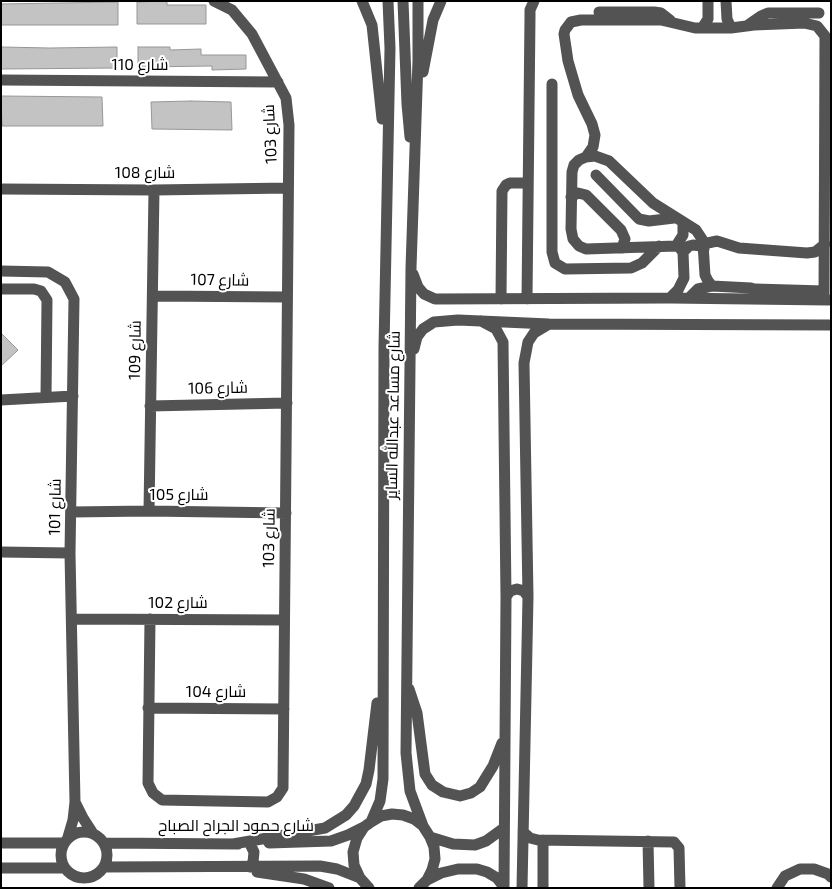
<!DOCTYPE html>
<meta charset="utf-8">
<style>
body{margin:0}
#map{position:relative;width:832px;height:889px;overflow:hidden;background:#fff;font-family:"Exo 2",sans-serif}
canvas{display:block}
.frame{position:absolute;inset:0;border:2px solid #000;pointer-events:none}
</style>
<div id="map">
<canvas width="832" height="889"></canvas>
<div class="frame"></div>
</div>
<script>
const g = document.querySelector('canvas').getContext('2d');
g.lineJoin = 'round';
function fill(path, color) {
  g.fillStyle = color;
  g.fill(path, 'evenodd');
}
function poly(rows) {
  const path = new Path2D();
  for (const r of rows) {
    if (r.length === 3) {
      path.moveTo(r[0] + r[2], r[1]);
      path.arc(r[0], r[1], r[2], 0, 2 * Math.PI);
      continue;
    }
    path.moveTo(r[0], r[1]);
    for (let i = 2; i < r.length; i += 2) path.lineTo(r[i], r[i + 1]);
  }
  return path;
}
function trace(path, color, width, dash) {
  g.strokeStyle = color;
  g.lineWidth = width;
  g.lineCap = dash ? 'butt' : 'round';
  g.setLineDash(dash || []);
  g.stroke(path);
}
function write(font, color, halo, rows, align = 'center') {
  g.font = font + ' "Exo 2",Cairo,sans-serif';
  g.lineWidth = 4;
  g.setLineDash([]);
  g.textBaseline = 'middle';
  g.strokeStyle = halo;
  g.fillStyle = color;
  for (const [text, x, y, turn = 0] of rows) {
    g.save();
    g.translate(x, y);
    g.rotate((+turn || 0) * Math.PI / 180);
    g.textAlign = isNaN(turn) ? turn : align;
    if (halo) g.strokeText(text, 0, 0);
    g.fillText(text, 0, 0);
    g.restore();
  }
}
const building = poly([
 [167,1,167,5,206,5,206,24,137,24,137,2,167,1],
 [118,2,118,25,1,25,1,4,118,2],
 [1,47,50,48,117,47,117,68,1,69,1,47],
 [138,47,170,47,170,50,201,49,201,55,246,55,246,69,212,70,212,66,138,67,138,47],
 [1,96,102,97,103,126,2,126,1,96],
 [191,101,231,102,232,130,152,129,151,102,191,101],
 [1,333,18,350,1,366,1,333]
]);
fill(building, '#c3c3c3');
trace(building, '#979797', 1);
trace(poly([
 [362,1,372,25,382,119],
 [403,1,407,104,410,137],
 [418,1,418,60,411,268,406,753,410,791,423,826],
 [726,1,727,19,731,28],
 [599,12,654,12,661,13,670,20],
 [748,25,761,16,768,13,819,13],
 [702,28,708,19,708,1],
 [423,72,433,20,441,1],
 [1,80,278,82],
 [552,84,552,252,555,263,565,269,631,268,642,263,659,246],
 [586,157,593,147,595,135,592,124,578,95,568,61,564,34,565,30,571,22,581,20,661,20,695,28,731,28,754,25,804,23,817,26,825,36,824,300],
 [596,175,639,219,649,221,674,218],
 [1,189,154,190,288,188],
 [571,197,578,193,586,195,621,230,625,239,622,248],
 [703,244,717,241,739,248,807,253,815,252,825,244],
 [676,246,683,235,683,223],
 [683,252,689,246,693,245,701,246,704,249],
 [1,271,48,272,65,282,74,299,70,553,75,802,73,820,68,837],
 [413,274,418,287,424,294,435,299,670,298,829,300],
 [1,289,34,289,41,291,47,300,46,397],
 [755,289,824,291],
 [153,296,287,297],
 [670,298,678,290,684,278,683,252,679,247,676,246,586,249,579,246,573,239,571,229,572,172,574,165,579,160,586,157,595,156,609,161,653,203,696,230,702,239,703,244,705,275,708,281,712,286],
 [689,298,698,289,712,286,751,288,759,292,767,299],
 [501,299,502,191,506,185,510,183,528,183],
 [527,299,530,16,530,10,534,1],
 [481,321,496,329,503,342,506,597,504,888],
 [414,349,417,337,423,329,434,322,458,320,549,324,831,325],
 [1,400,73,396],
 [150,406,287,403],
 [149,511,154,190],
 [71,512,149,511,286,513],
 [1,552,70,553],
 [506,597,510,591,517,589,524,591,528,597],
 [73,619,284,620],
 [150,619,148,783,153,793,162,800,268,802,277,797,283,788,289,125,286,98,252,34,232,10,214,1],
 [409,689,417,713,425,774,432,785,443,792,460,796,471,793,480,787,493,766,502,743],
 [148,708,284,709],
 [76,804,83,818,92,832],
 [371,822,380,801,383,779,384,347,390,48,388,1],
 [84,855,23],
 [523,832,530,838,538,840,674,842,679,848,680,888],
 [430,837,453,844,475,845,486,841,504,828],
 [648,841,649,888],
 [1,843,64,843],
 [105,843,238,844],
 [269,843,331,841,348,835,364,827],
 [233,844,325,828,346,815,354,806,366,784,369,770,377,703],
 [250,844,254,852,253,862,250,867],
 [104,867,320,866,337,869,360,878],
 [1,868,65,868],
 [257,872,304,879,329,888],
 [427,880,441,873,458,869,477,869,487,872,497,878,504,887],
 [369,888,360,878,354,865,353,852,357,838,364,827,371,822,381,816,392,814,403,815,414,819,423,826,430,837,434,847,435,859,432,870,427,880,419,888],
 [522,888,528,597,524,363,528,342,534,333,549,324],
 [543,888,543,840],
 [777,888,785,876,800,869,814,869,828,874,831,877]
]), '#535353', 11);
write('16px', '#000', '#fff', [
 ["شارع 110",140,65],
 ["شارع 103",270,134,-93],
 ["شارع 108",145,173],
 ["شارع 107",220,280,1],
 ["شارع 109",135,350,-89],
 ["شارع 106",218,388,-1],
 ["شارع مساعد عبدالله الساير",393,415,-89],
 ["شارع 105",179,495],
 ["شارع 101",55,507,-89],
 ["شارع 103",269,538,-89],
 ["شارع 102",178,603],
 ["شارع 104",216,692],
 ["شارع حمود الجراح الصباح",236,826]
]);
</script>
